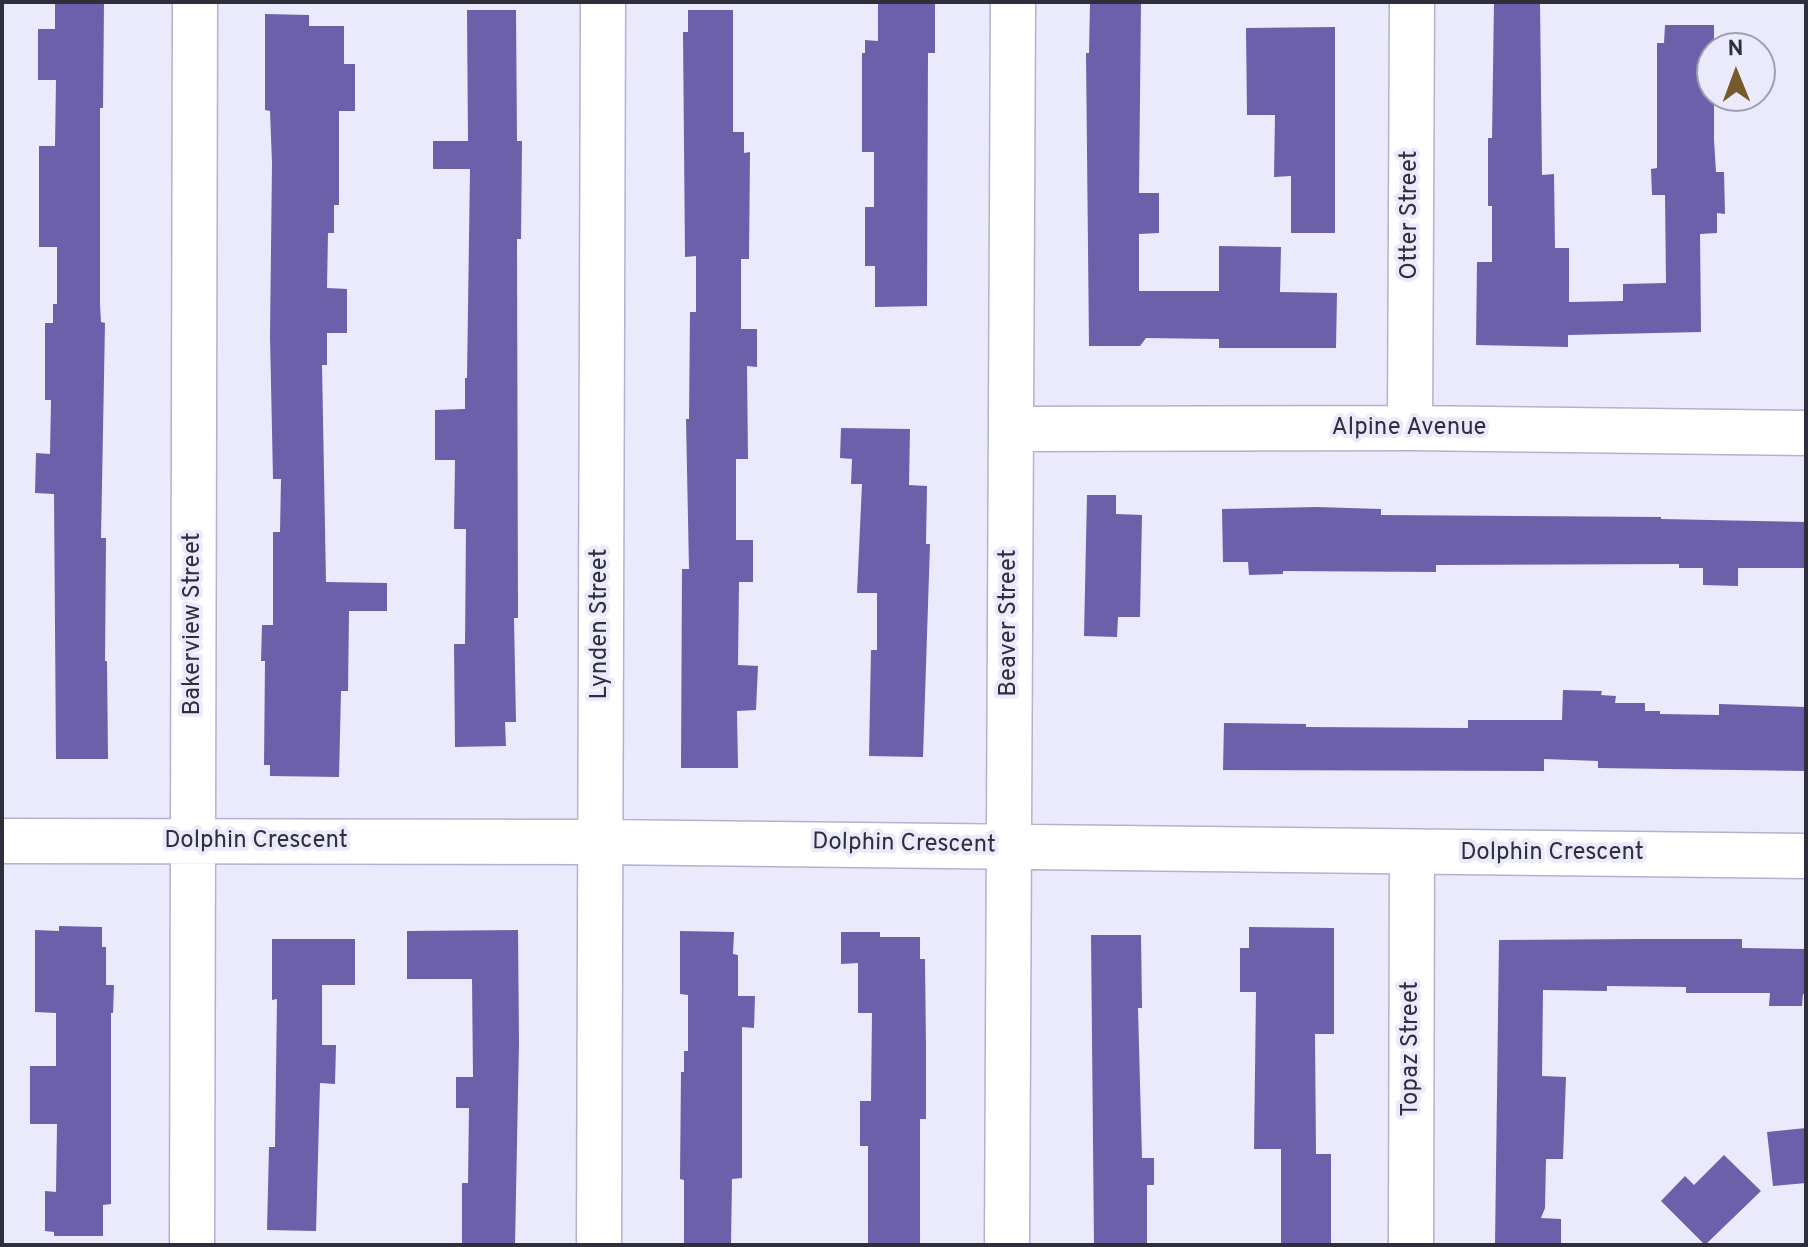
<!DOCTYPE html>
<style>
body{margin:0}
#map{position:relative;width:1808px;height:1247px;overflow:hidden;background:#ebeafd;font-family:Overpass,sans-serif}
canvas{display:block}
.frame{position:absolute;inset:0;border:4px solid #2f2e3b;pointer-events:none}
.north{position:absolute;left:1696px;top:32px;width:80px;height:80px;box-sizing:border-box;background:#ebeafd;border:2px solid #a09faf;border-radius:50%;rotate:359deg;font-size:22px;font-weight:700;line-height:32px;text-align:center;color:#2f2e3b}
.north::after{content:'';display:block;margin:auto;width:28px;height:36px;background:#755a2d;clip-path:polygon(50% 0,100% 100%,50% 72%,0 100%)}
</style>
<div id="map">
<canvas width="1808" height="1247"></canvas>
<div class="frame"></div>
<div class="north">N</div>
</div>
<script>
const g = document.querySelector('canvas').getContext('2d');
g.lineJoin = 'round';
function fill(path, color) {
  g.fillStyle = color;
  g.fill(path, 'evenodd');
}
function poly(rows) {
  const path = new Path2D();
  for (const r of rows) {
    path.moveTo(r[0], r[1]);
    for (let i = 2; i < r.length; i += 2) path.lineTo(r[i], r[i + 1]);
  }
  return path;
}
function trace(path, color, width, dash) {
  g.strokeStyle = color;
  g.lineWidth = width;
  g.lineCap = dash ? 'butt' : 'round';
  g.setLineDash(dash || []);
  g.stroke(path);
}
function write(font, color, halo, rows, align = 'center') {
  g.font = font + ' Overpass,sans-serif';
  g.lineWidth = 8;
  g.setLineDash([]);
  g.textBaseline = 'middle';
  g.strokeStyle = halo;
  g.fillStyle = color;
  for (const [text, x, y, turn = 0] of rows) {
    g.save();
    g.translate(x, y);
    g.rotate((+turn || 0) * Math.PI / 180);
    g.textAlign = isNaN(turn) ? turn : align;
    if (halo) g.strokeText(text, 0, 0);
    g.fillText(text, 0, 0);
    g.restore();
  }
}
fill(poly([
 [55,2,104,2,103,108,100,108,100,304,101,322,105,323,101,538,106,538,105,661,107,661,108,759,56,759,54,494,35,493,36,453,50,454,51,400,45,400,45,323,53,323,53,304,57,304,57,247,39,247,39,146,55,146,56,80,38,80,38,29,55,29],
 [878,2,935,2,935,53,928,53,927,306,875,307,875,266,865,266,865,207,874,207,874,152,862,152,862,53,865,53,865,40,878,41],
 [1090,2,1141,2,1139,193,1159,193,1159,233,1139,234,1139,291,1219,291,1219,246,1281,247,1280,292,1337,293,1336,348,1219,348,1219,339,1146,338,1140,346,1089,346,1086,53,1089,53],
 [1494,2,1540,2,1542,175,1554,174,1555,248,1569,248,1569,302,1623,301,1623,284,1666,283,1665,195,1652,195,1651,169,1657,168,1657,43,1664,43,1665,25,1714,25,1714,140,1716,172,1724,172,1725,214,1717,213,1717,233,1700,234,1701,332,1568,335,1568,347,1476,345,1477,262,1492,262,1492,206,1488,206,1488,138,1492,138],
 [467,10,516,10,517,141,522,141,521,239,517,239,518,618,514,618,516,722,505,722,506,746,455,747,454,644,465,644,466,529,454,529,455,460,435,460,435,410,465,409,465,378,467,378,470,169,433,169,433,141,468,141],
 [688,10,733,10,733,132,744,132,744,153,750,152,749,259,741,259,741,329,757,329,757,367,747,366,748,459,736,459,736,540,753,540,753,582,739,582,738,665,758,666,756,710,737,711,738,768,681,768,682,569,689,569,686,419,689,419,690,312,696,312,696,256,685,257,683,32,688,32],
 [265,14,309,15,309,26,344,26,344,64,355,64,355,111,339,111,339,205,334,205,334,233,328,233,327,288,347,289,347,333,327,333,327,365,322,365,326,582,387,583,387,611,349,611,348,691,341,691,339,777,270,776,270,765,264,765,265,661,261,661,262,625,273,625,273,532,280,532,281,479,273,479,270,336,272,163,270,111,265,110],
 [1335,27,1335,233,1291,233,1291,176,1274,177,1275,115,1247,115,1246,28],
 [841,428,910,429,909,485,927,486,926,544,930,544,923,757,869,756,871,650,877,650,877,593,857,593,862,484,851,484,852,459,840,458],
 [1087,495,1116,495,1116,514,1142,515,1140,617,1118,617,1117,637,1084,636],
 [1317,507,1381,509,1381,515,1661,517,1661,519,1806,522,1806,568,1738,568,1738,586,1703,585,1703,568,1679,568,1679,564,1436,565,1436,572,1283,571,1283,574,1249,575,1248,562,1223,562,1222,509],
 [1563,690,1602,691,1601,695,1616,696,1615,703,1645,703,1645,711,1660,711,1660,714,1719,715,1719,704,1806,707,1806,771,1598,768,1598,761,1544,759,1544,771,1223,770,1224,723,1306,724,1306,727,1468,728,1468,720,1562,720],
 [59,926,102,927,102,947,106,947,106,985,114,985,113,1013,111,1013,111,1204,103,1205,103,1236,54,1236,54,1232,45,1231,45,1191,56,1192,57,1124,30,1124,30,1066,56,1066,56,1013,35,1012,35,930,59,931],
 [1249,927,1334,928,1334,1034,1315,1034,1316,1154,1331,1154,1331,1245,1281,1245,1281,1149,1254,1149,1256,992,1240,992,1240,948,1249,948],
 [518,930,519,1042,515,1245,462,1245,462,1183,468,1183,469,1108,456,1108,456,1077,473,1077,472,979,407,979,407,931],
 [680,931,734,932,733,954,738,955,738,996,755,996,754,1028,742,1027,742,1178,732,1179,731,1245,684,1245,684,1180,680,1179,681,1072,684,1072,684,1051,688,1051,688,995,680,994],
 [841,932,880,932,880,937,920,937,920,959,925,959,926,1049,926,1119,920,1119,920,1245,868,1245,868,1146,860,1146,860,1101,871,1101,872,1013,858,1013,858,963,841,964],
 [1091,935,1141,935,1142,1008,1138,1008,1142,1158,1154,1158,1154,1185,1147,1185,1147,1245,1094,1245],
 [272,939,355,939,355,985,322,985,322,1045,336,1045,335,1084,320,1083,316,1231,267,1230,269,1147,275,1147,277,999,272,1000],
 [1643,939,1742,939,1742,948,1806,949,1806,994,1803,994,1802,1006,1769,1006,1770,993,1686,993,1686,987,1607,986,1607,991,1543,990,1542,1076,1566,1077,1563,1159,1546,1159,1545,1208,1541,1218,1561,1219,1561,1245,1495,1245,1499,940],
 [1806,1128,1806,1183,1773,1186,1767,1132],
 [1724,1155,1761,1191,1705,1245,1661,1201,1685,1176,1694,1185]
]), '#6b60a9');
const minor = poly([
 [1410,428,1412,2],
 [1011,429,1410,428,1806,433],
 [2,841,601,842,1806,856],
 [192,1245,195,2],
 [599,1245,603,2],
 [1007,1245,1013,2],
 [1411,1245,1412,853]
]);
trace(minor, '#b3b1cf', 47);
trace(minor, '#fff', 44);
write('24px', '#2f2e3b', '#ebeafd', [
 ["Otter Street",1411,215,-90],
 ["Alpine Avenue",1409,429],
 ["Beaver Street",1010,623,-90],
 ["Bakerview Street",194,624,-90],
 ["Lynden Street",601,624,-90],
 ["Dolphin Crescent",256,842],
 ["Dolphin Crescent",904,845,1],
 ["Dolphin Crescent",1552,854],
 ["Topaz Street",1412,1049,-90]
]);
</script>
